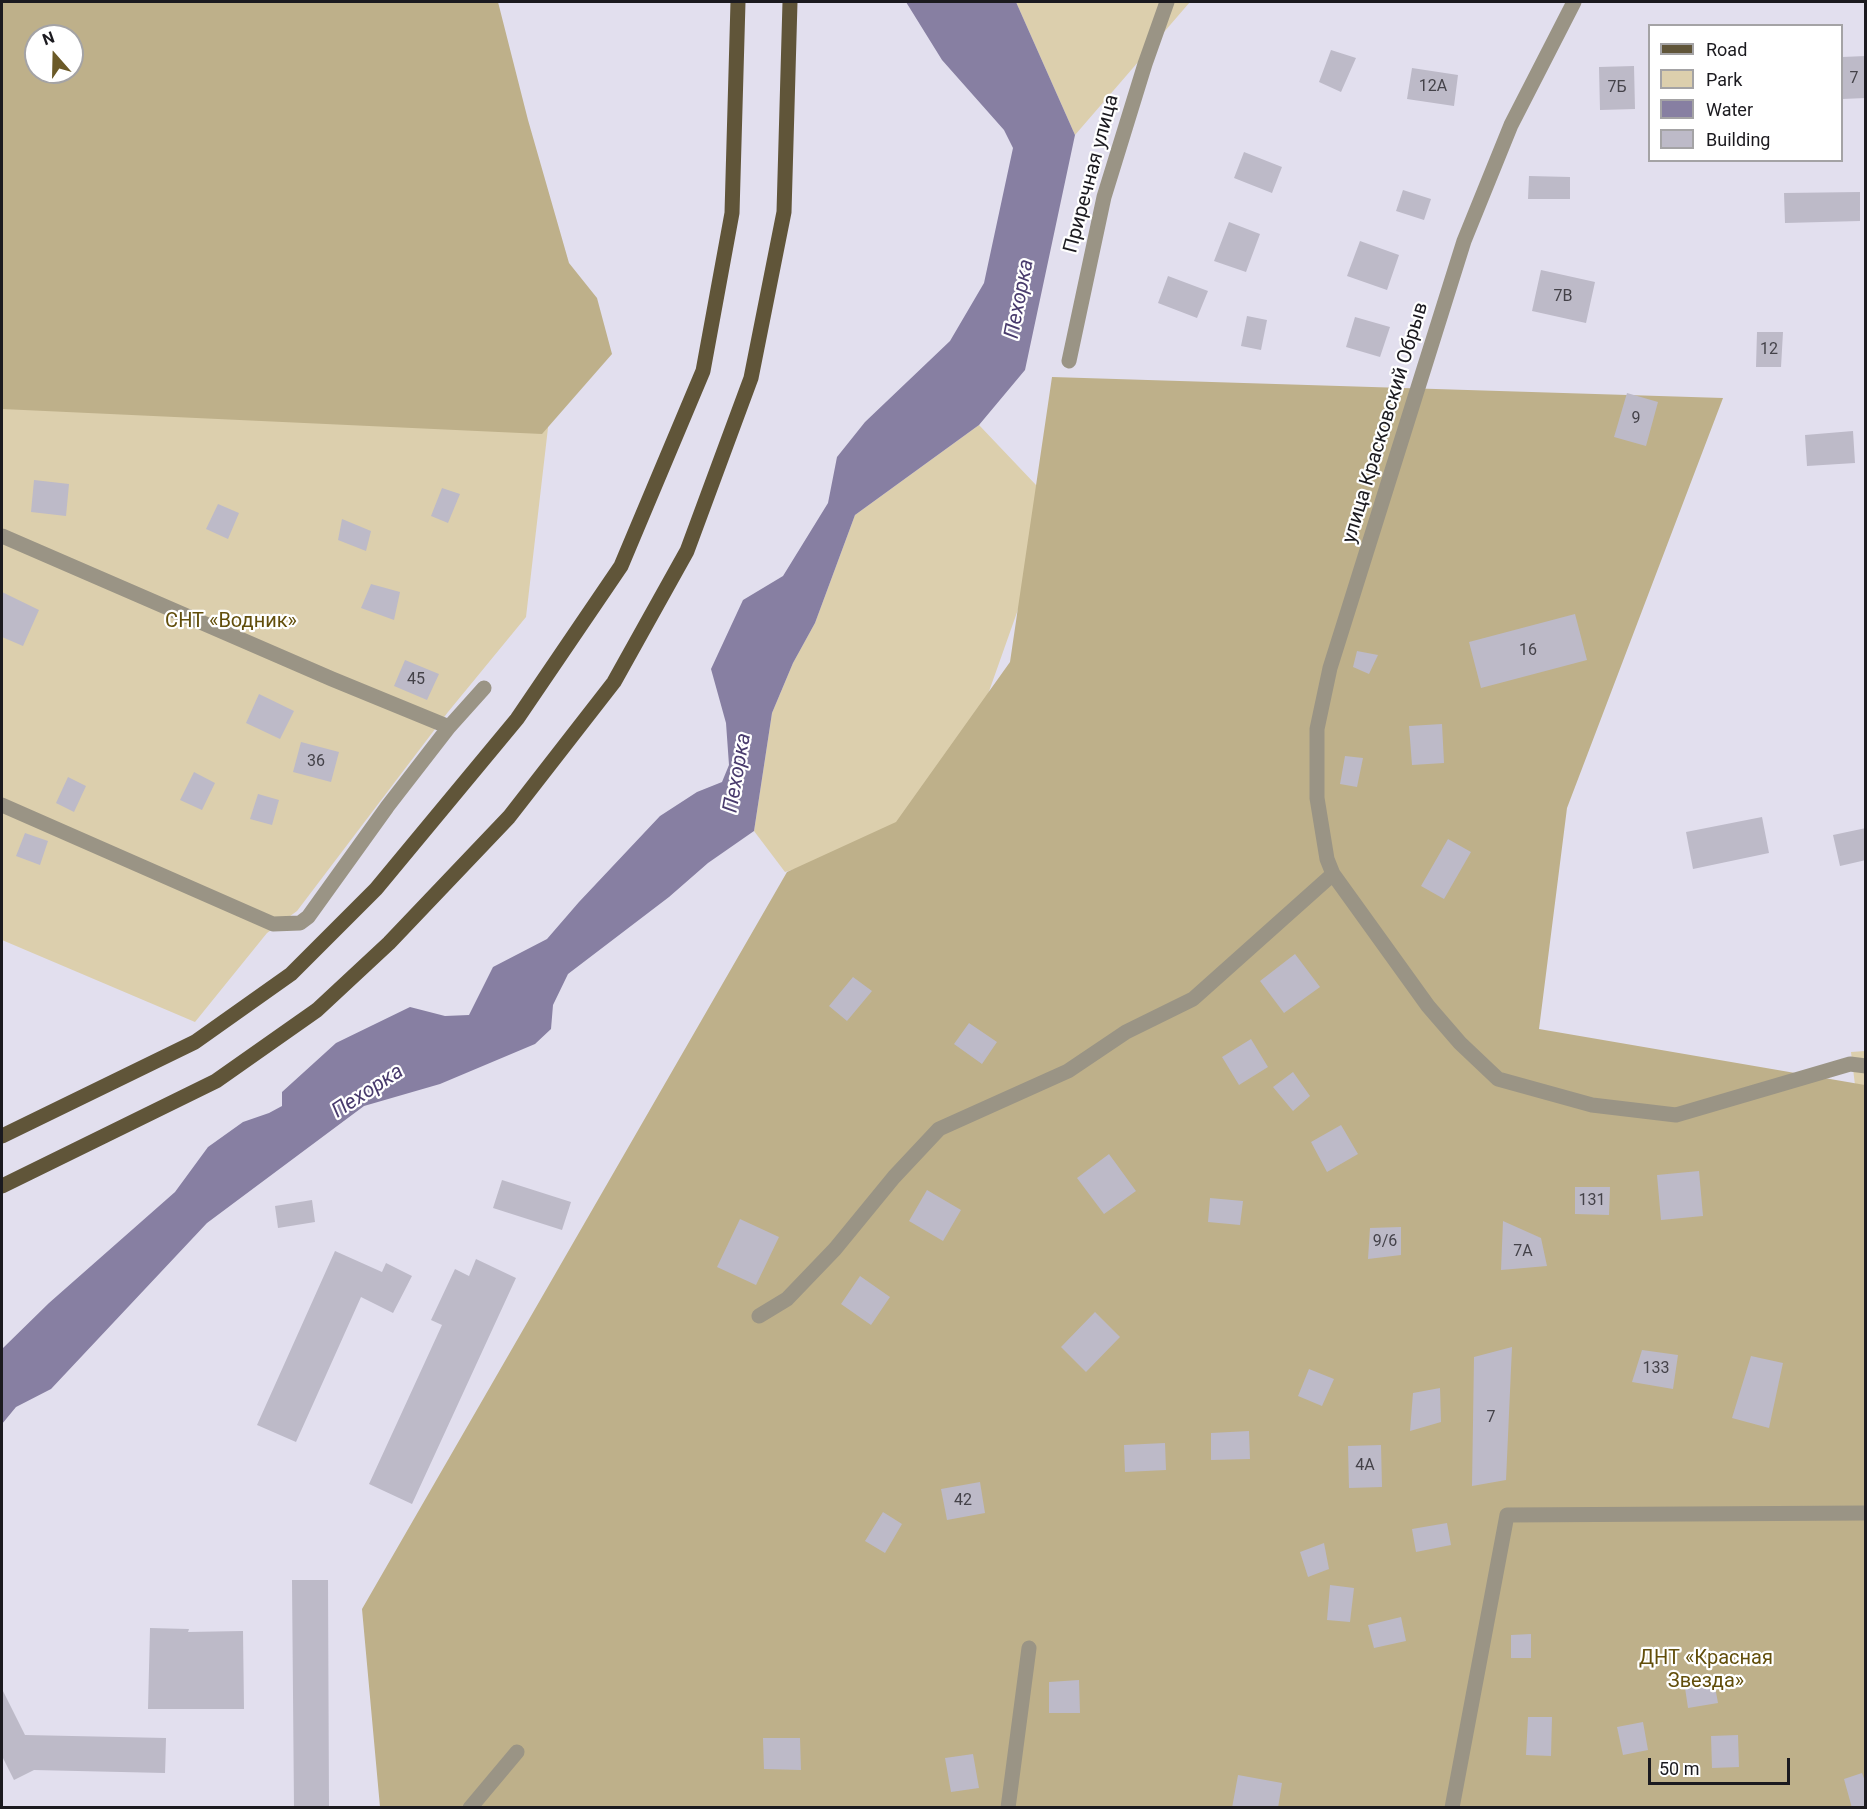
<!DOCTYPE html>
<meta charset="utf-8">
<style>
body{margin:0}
#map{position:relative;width:1867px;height:1809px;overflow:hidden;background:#e2dfee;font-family:Roboto,sans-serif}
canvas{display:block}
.frame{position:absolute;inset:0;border:3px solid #1b1a1f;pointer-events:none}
.legend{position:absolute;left:1648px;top:24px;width:195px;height:138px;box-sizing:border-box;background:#fff;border:2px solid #a4a3a5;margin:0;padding:8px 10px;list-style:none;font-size:18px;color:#1b1a1f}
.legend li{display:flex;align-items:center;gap:12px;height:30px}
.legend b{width:30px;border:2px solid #a4a3a5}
.north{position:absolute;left:24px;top:24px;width:60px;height:60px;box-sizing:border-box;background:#fff;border:2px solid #a4a3a5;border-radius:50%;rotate:340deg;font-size:16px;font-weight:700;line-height:24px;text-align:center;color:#1b1a1f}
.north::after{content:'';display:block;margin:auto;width:21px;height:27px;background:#6b5a28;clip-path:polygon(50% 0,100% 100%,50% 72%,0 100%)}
.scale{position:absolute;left:1648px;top:1758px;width:142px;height:27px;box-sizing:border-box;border:3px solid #1b1a1f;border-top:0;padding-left:8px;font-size:18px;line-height:21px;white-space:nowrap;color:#1b1a1f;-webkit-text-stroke:4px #fff;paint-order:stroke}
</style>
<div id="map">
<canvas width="1867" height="1809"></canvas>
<div class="frame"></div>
<ul class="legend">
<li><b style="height:8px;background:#605539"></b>Road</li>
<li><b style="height:16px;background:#dccfad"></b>Park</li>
<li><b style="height:16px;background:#877fa2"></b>Water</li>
<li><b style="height:16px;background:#bdbac8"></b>Building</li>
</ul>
<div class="north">N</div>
<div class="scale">50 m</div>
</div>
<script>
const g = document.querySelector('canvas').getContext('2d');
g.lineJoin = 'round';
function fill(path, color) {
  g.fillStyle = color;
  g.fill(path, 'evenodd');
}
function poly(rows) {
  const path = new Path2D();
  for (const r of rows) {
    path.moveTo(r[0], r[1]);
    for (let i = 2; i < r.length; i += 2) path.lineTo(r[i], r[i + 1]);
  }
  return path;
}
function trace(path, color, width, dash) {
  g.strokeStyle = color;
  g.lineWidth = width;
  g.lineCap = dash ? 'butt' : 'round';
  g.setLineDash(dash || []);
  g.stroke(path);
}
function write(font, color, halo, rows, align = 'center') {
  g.font = font + ' Roboto,sans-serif';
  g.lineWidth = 4.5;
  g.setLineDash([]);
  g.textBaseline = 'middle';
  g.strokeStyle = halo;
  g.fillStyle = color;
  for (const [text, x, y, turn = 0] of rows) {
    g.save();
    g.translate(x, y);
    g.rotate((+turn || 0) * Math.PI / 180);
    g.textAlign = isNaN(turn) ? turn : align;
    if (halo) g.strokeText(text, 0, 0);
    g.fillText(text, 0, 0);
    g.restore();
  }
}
fill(poly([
 [1016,2,1190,2,1075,135],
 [2,387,551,402,526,617,448,712,297,911,267,933,195,1022,2,940],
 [979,425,1055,505,941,827,785,872,754,831,772,713,793,663,815,623,855,515],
 [1865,1051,1865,1168,1851,1052]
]), '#dccfad');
fill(poly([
 [2,2,498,2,528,120,569,263,597,298,612,354,542,434,2,409],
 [36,36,72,36,72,72,36,72],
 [1052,377,1723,398,1567,808,1539,1029,1865,1085,1865,1807,380,1807,362,1609,787,872,896,822,1010,662]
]), '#beb08a');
fill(poly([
 [906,2,1016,2,1075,135,1025,370,979,425,855,515,815,623,793,663,772,713,754,831,708,863,669,897,568,974,553,1005,551,1029,535,1044,440,1084,364,1106,207,1223,51,1389,16,1407,2,1424,2,1349,49,1303,175,1192,208,1147,243,1122,269,1113,282,1106,282,1092,336,1043,410,1007,445,1016,469,1015,493,967,547,939,579,902,660,816,697,792,722,782,729,765,726,723,711,669,743,600,783,576,828,503,837,457,865,422,950,341,984,283,1013,148,1004,130,942,60]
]), '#877fa2');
fill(poly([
 [1331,50,1356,58,1341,92,1319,82],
 [1866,56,1866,98,1842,99,1842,57],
 [1634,66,1635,109,1600,110,1599,67],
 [1412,68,1458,75,1454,106,1407,99],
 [1244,152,1282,167,1272,193,1234,178],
 [1529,176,1570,177,1570,199,1528,199],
 [1403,190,1431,199,1424,220,1396,211],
 [1860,192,1860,221,1785,223,1784,193],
 [1229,222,1260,234,1246,272,1214,261],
 [1360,241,1399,255,1387,290,1347,276],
 [1541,270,1595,282,1586,323,1532,311],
 [1168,276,1208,291,1197,318,1158,303],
 [1247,316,1267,320,1261,350,1241,346],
 [1355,317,1390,327,1380,357,1346,347],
 [1757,332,1783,332,1781,367,1756,367],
 [1627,393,1658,402,1646,446,1614,437],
 [1853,431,1855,463,1807,466,1805,435],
 [34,480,69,484,66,516,31,512],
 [442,488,460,494,448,523,431,516],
 [218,504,239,513,228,539,206,529],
 [342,519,371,531,366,551,338,540],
 [371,584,400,592,394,620,361,608],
 [2,592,39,610,23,646,2,637],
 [1575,614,1587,660,1481,688,1469,642],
 [1357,651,1378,655,1369,674,1353,667],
 [405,660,439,674,427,700,394,686],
 [259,694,294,711,280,739,246,723],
 [1442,724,1444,763,1412,765,1409,726],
 [301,742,339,752,331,782,293,772],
 [1345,756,1363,758,1357,787,1340,784],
 [194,772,215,783,202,810,180,800],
 [68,777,86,786,74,812,56,803],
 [258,794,279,800,272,825,250,819],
 [1762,817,1769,853,1693,869,1686,832],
 [1866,828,1866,860,1840,866,1833,835],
 [25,833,48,841,40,865,16,856],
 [1448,839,1471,852,1444,899,1421,886],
 [1295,954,1320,987,1284,1013,1260,981],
 [853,977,872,991,847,1021,829,1006],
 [969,1023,997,1042,982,1064,954,1044],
 [1251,1039,1268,1067,1239,1085,1222,1057],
 [1293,1072,1310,1096,1293,1111,1273,1087],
 [1341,1125,1358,1154,1327,1172,1311,1142],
 [1109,1154,1136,1191,1104,1214,1077,1178],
 [1699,1171,1703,1216,1661,1220,1657,1175],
 [502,1180,571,1202,562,1230,493,1208],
 [1575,1187,1610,1187,1609,1215,1575,1214],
 [927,1190,961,1210,943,1241,909,1221],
 [1210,1198,1243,1201,1240,1225,1208,1222],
 [312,1200,315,1222,278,1228,275,1206],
 [740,1219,779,1237,756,1285,717,1267],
 [1503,1221,1541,1238,1547,1266,1501,1270],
 [1401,1227,1401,1255,1368,1259,1370,1228],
 [335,1251,382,1272,386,1263,412,1276,393,1313,361,1297,296,1442,257,1425],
 [476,1259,516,1278,412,1504,369,1484,442,1325,431,1320,455,1269,469,1276],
 [860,1276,890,1297,871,1325,841,1304],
 [1095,1312,1120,1337,1086,1372,1061,1347],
 [1512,1347,1506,1480,1472,1486,1474,1357],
 [1642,1350,1678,1355,1673,1389,1632,1382],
 [1751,1356,1783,1363,1769,1428,1732,1418],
 [1309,1369,1334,1379,1322,1406,1298,1396],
 [1440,1388,1441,1422,1410,1431,1413,1393],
 [1249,1431,1250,1459,1211,1460,1211,1433],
 [1165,1443,1166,1470,1125,1472,1124,1445],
 [1381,1445,1382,1487,1349,1488,1348,1446],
 [980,1482,985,1513,947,1520,941,1489],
 [883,1512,902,1524,885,1553,865,1541],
 [1447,1523,1451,1545,1416,1552,1412,1529],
 [1324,1543,1329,1569,1308,1577,1300,1552],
 [292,1580,328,1580,329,1808,294,1808],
 [1330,1585,1354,1588,1350,1622,1327,1620],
 [1401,1617,1406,1641,1374,1648,1368,1625],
 [150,1628,189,1629,188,1632,243,1631,244,1709,148,1709],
 [1531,1634,1531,1658,1511,1658,1511,1635],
 [1713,1676,1718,1703,1688,1708,1684,1681],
 [1079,1680,1080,1713,1049,1713,1049,1682],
 [2,1689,25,1735,166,1738,165,1773,34,1770,14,1780,2,1756],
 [1528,1717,1552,1717,1551,1756,1526,1755],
 [1643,1722,1648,1750,1623,1755,1617,1727],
 [1738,1735,1739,1767,1712,1768,1711,1736],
 [763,1738,800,1738,801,1770,764,1769],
 [973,1754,979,1788,951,1792,945,1758],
 [1862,1773,1866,1784,1866,1808,1852,1808,1844,1779],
 [1238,1775,1282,1783,1278,1808,1232,1808]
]), '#bdbac8');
trace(poly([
 [1574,2,1511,125,1464,241,1330,668,1317,729,1317,798,1327,859,1333,874,1428,1006,1460,1043,1498,1079,1592,1105,1676,1115,1850,1064,1866,1066],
 [1069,361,1104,197,1145,64,1167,2],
 [2,536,332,679,449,727],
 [2,805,273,924,300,923,308,917,387,807,449,727,484,688],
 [759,1316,787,1299,835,1249,894,1177,939,1129,1068,1071,1126,1032,1193,999,1333,874],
 [470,1808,517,1752],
 [1008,1808,1029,1648],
 [1452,1808,1507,1515,1866,1513]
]), '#9a9485', 15);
trace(poly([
 [2,1136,195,1042,291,974,376,889,517,719,621,566,703,371,732,213,738,2],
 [2,1186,216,1081,317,1010,389,943,509,817,614,682,687,551,751,378,784,212,790,2]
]), '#605539', 15);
write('16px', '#444249', null, [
 ["7",1854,79],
 ["12А",1433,87],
 ["7Б",1617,88],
 ["7В",1563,297],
 ["12",1769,350],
 ["9",1636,419],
 ["16",1528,651],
 ["45",416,680],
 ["36",316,762],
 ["131",1592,1201],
 ["9/6",1385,1242],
 ["7А",1523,1252],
 ["133",1656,1369],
 ["7",1491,1418],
 ["4А",1365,1466],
 ["42",963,1501]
]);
write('20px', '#1b1a1f', '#fff', [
 ["Приречная улица",1092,174,-75],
 ["улица Красковский Обрыв",1386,423,-73]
]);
write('20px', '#624e0b', '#fff', [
 ["СНТ «Водник»",231,622],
 ["ДНТ «Красная",1706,1659],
 ["Звезда»",1706,1682]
]);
write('italic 21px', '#493b6d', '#fff', [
 ["Пехорка",1020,299,-79],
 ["Пехорка",738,773,-80],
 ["Пехорка",368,1092,-33]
]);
</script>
